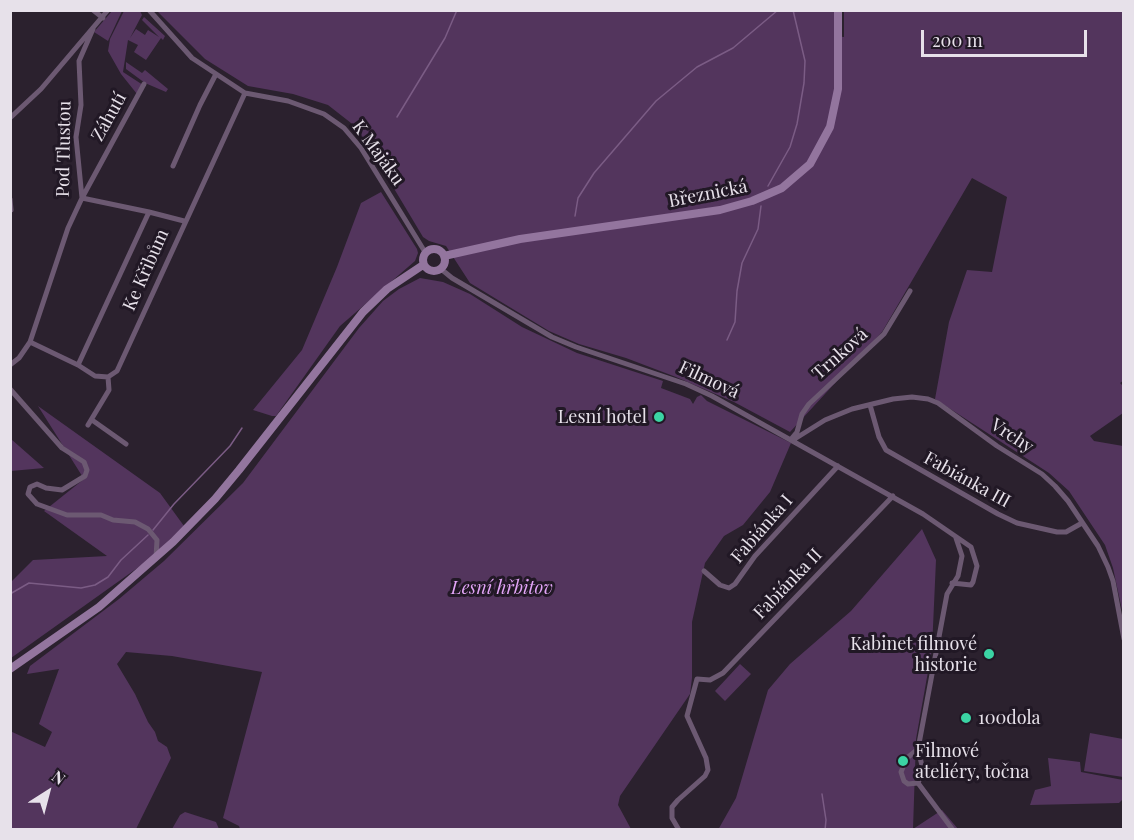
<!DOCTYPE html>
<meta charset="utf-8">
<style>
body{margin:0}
#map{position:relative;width:1134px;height:840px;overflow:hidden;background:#2b212e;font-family:"Playfair Display",serif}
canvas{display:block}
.frame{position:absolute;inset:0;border:12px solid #e7e1ea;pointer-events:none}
.north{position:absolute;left:18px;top:762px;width:60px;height:60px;-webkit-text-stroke:4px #211825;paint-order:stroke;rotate:36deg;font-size:16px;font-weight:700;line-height:24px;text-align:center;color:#e7e1ea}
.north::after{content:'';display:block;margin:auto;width:21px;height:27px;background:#e7e1ea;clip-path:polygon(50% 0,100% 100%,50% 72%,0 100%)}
.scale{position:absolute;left:921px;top:30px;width:166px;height:27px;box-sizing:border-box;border:3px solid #e7e1ea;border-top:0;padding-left:8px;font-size:18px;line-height:21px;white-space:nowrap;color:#e7e1ea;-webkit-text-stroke:4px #211825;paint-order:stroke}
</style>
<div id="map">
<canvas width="1134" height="840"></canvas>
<div class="frame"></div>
<div class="north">N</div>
<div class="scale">200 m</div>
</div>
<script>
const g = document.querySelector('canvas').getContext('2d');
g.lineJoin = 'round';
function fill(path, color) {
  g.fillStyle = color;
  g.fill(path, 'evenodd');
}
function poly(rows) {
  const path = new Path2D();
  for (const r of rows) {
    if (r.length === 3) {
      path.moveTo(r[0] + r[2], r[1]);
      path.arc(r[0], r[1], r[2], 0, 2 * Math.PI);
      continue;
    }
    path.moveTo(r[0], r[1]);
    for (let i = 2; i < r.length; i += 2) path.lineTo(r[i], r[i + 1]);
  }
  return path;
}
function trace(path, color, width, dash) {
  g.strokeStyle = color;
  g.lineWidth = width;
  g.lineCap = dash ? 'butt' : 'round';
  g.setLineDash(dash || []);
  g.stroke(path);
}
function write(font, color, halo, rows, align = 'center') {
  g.font = font + ' "Playfair Display",serif';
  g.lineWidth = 6;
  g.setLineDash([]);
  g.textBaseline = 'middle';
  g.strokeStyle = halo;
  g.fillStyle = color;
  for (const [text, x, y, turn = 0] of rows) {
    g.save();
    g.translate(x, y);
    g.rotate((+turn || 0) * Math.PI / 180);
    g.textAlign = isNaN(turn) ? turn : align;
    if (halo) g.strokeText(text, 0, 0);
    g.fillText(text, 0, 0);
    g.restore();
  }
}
fill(poly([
 [834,10,834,36,844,37,844,11,1123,11,1124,380,1120,383,1123,386,1123,413,1090,436,1094,441,1123,446,1123,615,1113,568,1105,545,1069,491,1049,473,935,399,949,322,967,270,992,272,1007,197,972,178,882,332,790,432,734,402,676,377,626,358,579,344,549,331,470,283,446,246,429,241,423,237,368,145,351,123,328,105,293,94,248,86,205,59,157,11],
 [112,11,122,11,108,41,94,32],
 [124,11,140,11,142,15,130,38,136,29,145,35,148,30,159,37,142,20,144,17,165,36,163,40,161,38,146,60,134,52,138,45,128,40,123,72,143,85,137,94,121,74,108,51,110,39],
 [126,62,142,73,145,70,168,89,166,92,145,83,126,69],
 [381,192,417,249,418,253,415,261,340,326,276,416,272,416,253,410,302,350,337,267,361,203],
 [420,278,443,282,470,294,522,327,577,353,663,381,661,388,690,399,693,404,697,397,701,395,707,401,791,443,770,492,743,525,724,536,705,563,692,622,692,678,690,694,620,796,618,805,631,829,240,829,239,826,223,818,262,672,172,656,126,652,117,664,135,694,148,722,155,732,158,741,167,747,171,758,136,829,11,829,10,731,45,747,52,732,39,724,59,669,27,674,30,666,119,599,164,561,243,483,359,328,383,301,399,289],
 [38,406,160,493,184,526,150,559,11,658,11,582,33,560,107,556,44,511,84,479],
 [10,439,11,439,44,468,11,471],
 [922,529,936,560,932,649,916,739,913,829,942,810,958,829,718,830,736,798,768,690,790,664,851,611],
 [740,664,751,674,725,701,715,691],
 [1090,733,1123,739,1123,777,1084,771],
 [1048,758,1080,762,1081,772,1123,780,1123,799,1119,803,1030,805,1035,790,1051,786],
 [185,812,216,822,219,829,172,829,180,815]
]), '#53355d');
trace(poly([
 [397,117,445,38,457,10],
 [768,186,790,147,797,124,804,83,805,61,793,10],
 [575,216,578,198,594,173,656,101,697,67,733,48,778,10],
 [727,340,735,322,737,291,742,263,758,229,761,206],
 [153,530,174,504,230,446,242,428],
 [10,594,29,583,81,588,95,585,108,577,121,560,148,535],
 [822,794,826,820,825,830]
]), '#7b5c85', 1.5);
trace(poly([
 [93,10,103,18],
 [149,10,192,58,245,93,288,101,324,114,344,128,361,148,425,252],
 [144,84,82,198,149,212,184,221],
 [10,118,41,89,108,10],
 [173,166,200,105,216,74],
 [10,199,11,210],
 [441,269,452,278,552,337,576,347,686,384,712,396,923,514,971,547,977,566,973,582,971,585,952,583],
 [30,342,78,365,95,376,108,377,117,371,245,93],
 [10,365,19,358,30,342,68,228,82,198,76,137,81,105,79,61,93,29],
 [78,365,149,212],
 [10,389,62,448,84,462,87,470,85,476,62,490,46,488,37,484,30,487,28,494,37,504,67,515,101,515,113,520,135,522,148,529,157,540,156,558],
 [870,405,879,437,886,450,998,514,1017,523,1057,532,1066,532,1082,523],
 [92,420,126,444],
 [88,425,109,390,108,377],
 [792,438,797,432,802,414,809,404,884,334,910,291],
 [793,440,825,420,852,409,893,399,912,397,928,399,938,403,997,446,1042,474,1055,486,1068,501,1098,546,1108,567,1113,581,1124,639],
 [704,571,720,585,729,588,735,584,755,556,838,466],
 [918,749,907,758,901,772,904,781,908,784,918,783],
 [918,783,923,770,918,749,947,594,958,576,962,556,956,538],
 [918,783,953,830],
 [679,830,672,818,672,807,678,800,705,776,708,770,706,758,687,716,697,679,710,680,723,673,893,496]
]), '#6c5972', 5);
trace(poly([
 [434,260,11],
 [444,256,520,239,720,210,752,201,782,188,810,164,830,127,838,89,838,10],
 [10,669,99,607,173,542,215,499,239,470,363,312,387,289,423,265]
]), '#93759e', 8);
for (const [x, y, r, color] of [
 [659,417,6,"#3bd4a4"],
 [989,654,6,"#3bd4a4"],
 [966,718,6,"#3bd4a4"],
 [903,761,6,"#3bd4a4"]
]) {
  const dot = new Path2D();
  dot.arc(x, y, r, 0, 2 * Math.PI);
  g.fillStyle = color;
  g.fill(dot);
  trace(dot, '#211825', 2);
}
write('18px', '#e7e1ea', '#211825', [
 ["Záhutí",109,117,-61],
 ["Pod Tlustou",64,149,-89],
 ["K Majáku",378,153,54],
 ["Březnická",708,194,-11],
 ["Ke Křibům",146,270,-66],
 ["Trnková",840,354,-42],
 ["Filmová",709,380,25],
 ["Vrchy",1012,436,33],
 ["Fabiánka III",967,480,29],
 ["Fabiánka I",762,529,-49],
 ["Fabiánka II",788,584,-46]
]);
write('18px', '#e7e1ea', '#211825', [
 ["Lesní hotel",647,417],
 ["Kabinet filmové",977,644],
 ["historie",977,665],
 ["100dola",978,718,"left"],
 ["Filmové",915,751,"left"],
 ["ateliéry, točna",915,772,"left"]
], 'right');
write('italic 18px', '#e2a4f7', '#211825', [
 ["Lesní hřbitov",502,588]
]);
</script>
